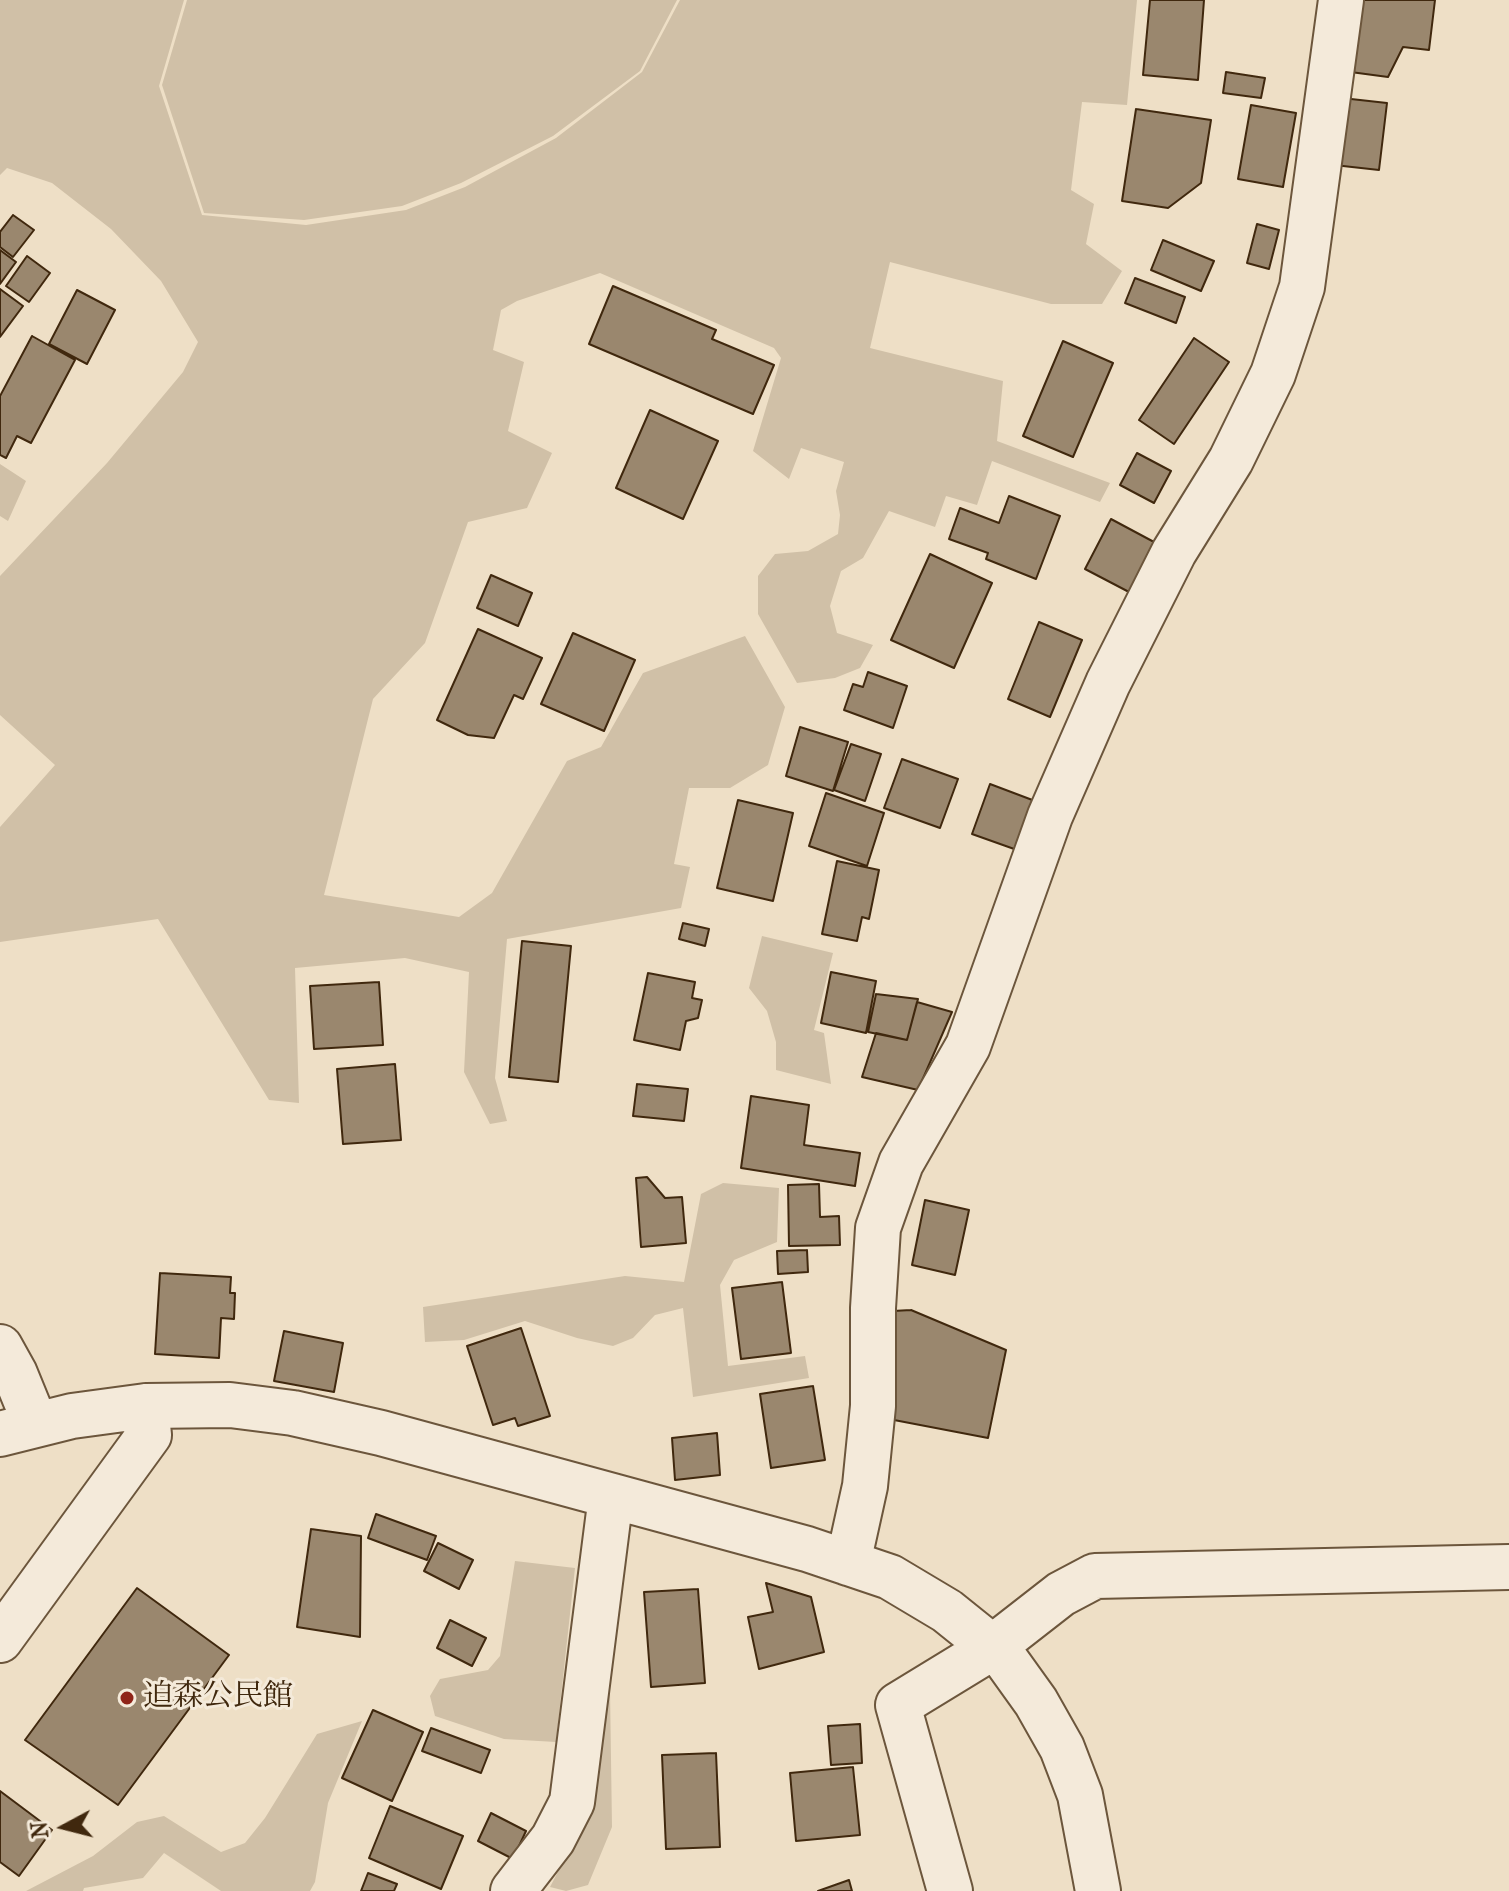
<!DOCTYPE html>
<meta charset="utf-8">
<style>
body{margin:0}
#map{position:relative;width:1509px;height:1891px;overflow:hidden;background:#eedfc6;font-family:"IM FELL French Canon",serif}
canvas{display:block}
.north{position:absolute;left:24px;top:1787px;width:80px;height:80px;-webkit-text-stroke:6px #f4eada;paint-order:stroke;rotate:263deg;font-size:22px;font-weight:700;line-height:32px;text-align:center;color:#40280e}
.north::after{content:'';display:block;margin:auto;width:28px;height:36px;background:#40280e;clip-path:polygon(50% 0,100% 100%,50% 72%,0 100%)}
</style>
<div id="map">
<canvas width="1509" height="1891"></canvas>
<div class="north">N</div>
</div>
<script>
const g = document.querySelector('canvas').getContext('2d');
g.lineJoin = 'round';
function fill(path, color) {
  g.fillStyle = color;
  g.fill(path, 'evenodd');
}
function poly(rows) {
  const path = new Path2D();
  for (const r of rows) {
    path.moveTo(r[0], r[1]);
    for (let i = 2; i < r.length; i += 2) path.lineTo(r[i], r[i + 1]);
  }
  return path;
}
function trace(path, color, width, dash) {
  g.strokeStyle = color;
  g.lineWidth = width;
  g.lineCap = dash ? 'butt' : 'round';
  g.setLineDash(dash || []);
  g.stroke(path);
}
function write(font, color, halo, rows, align = 'center') {
  g.font = font + ' "IM FELL French Canon","Noto Serif JP",serif';
  g.lineWidth = 6;
  g.setLineDash([]);
  g.textBaseline = 'middle';
  g.strokeStyle = halo;
  g.fillStyle = color;
  for (const [text, x, y, turn = 0] of rows) {
    g.save();
    g.translate(x, y);
    g.rotate((+turn || 0) * Math.PI / 180);
    g.textAlign = isNaN(turn) ? turn : align;
    if (halo) g.strokeText(text, 0, 0);
    g.fillText(text, 0, 0);
    g.restore();
  }
}
fill(poly([
 [0,0,184,0,159,86,202,215,306,225,406,210,465,187,556,138,642,72,680,0,1137,0,1127,105,1082,102,1071,190,1094,204,1086,244,1122,271,1102,304,1051,304,890,262,870,348,1003,381,997,441,1110,483,1100,502,992,461,977,505,946,496,935,527,889,511,863,558,841,571,830,606,837,633,873,645,860,668,835,678,797,683,758,614,758,576,775,554,808,551,838,534,840,515,836,491,844,462,801,448,789,479,753,451,781,358,774,348,600,273,517,301,501,310,493,350,524,362,508,431,552,453,527,508,468,522,425,643,373,699,324,895,459,917,492,893,567,761,601,747,643,673,745,636,785,707,768,765,730,788,689,788,674,864,690,867,681,908,507,939,495,1078,507,1121,490,1124,464,1072,469,972,405,958,295,968,299,1103,269,1100,158,919,0,942,0,827,55,765,0,715,0,576,107,463,183,372,198,342,161,281,111,229,52,183,7,168,0,175],
 [187,0,677,0,640,71,553,136,461,183,402,206,304,220,204,213,162,85],
 [0,464,26,481,8,521,0,516],
 [762,936,833,953,814,1030,824,1033,831,1084,776,1070,776,1042,767,1011,749,988],
 [723,1183,779,1188,777,1242,734,1260,720,1285,728,1366,805,1356,809,1378,693,1397,683,1308,655,1315,633,1338,613,1346,577,1338,525,1321,464,1340,425,1342,423,1307,625,1276,684,1282,701,1194],
 [515,1561,575,1568,556,1742,504,1739,435,1716,430,1696,440,1679,488,1670,500,1656],
 [605,1680,610,1690,612,1827,588,1885,566,1891,550,1887,573,1843],
 [362,1721,328,1803,315,1882,310,1891,221,1891,164,1853,143,1878,84,1888,83,1891,26,1891,93,1856,137,1822,164,1816,221,1852,245,1843,265,1818,317,1734]
]), '#d0c0a7');
const building = poly([
 [1150,0,1204,0,1198,80,1143,75,1150,0],
 [1353,0,1435,0,1429,50,1403,47,1388,77,1343,71,1353,0],
 [1226,72,1265,78,1261,98,1223,93,1226,72],
 [1342,98,1387,103,1379,170,1334,165,1342,98],
 [1251,105,1296,113,1283,187,1238,179,1251,105],
 [1136,109,1211,120,1201,183,1168,208,1122,201,1136,109],
 [13,215,34,230,13,257,0,247,0,232,13,215],
 [1257,224,1279,230,1269,269,1247,263,1257,224],
 [1163,240,1214,261,1201,291,1151,270,1163,240],
 [0,250,16,262,0,284,0,250],
 [27,256,50,273,29,302,6,286,27,256],
 [1135,278,1185,297,1176,323,1125,303,1135,278],
 [613,286,716,330,712,339,774,365,753,414,589,344,613,286],
 [0,289,23,306,0,337,0,289],
 [77,290,115,310,87,364,49,344,77,290],
 [32,336,75,360,31,443,17,436,6,458,0,455,0,396,32,336],
 [1194,338,1229,362,1174,444,1139,420,1194,338],
 [1063,341,1113,363,1073,457,1023,436,1063,341],
 [650,410,718,441,683,519,616,488,650,410],
 [1137,453,1171,471,1154,503,1120,485,1137,453],
 [1009,496,1060,516,1036,579,986,559,988,553,949,539,960,508,999,523,1009,496],
 [1111,519,1154,542,1129,592,1085,569,1111,519],
 [930,554,992,583,954,668,891,640,930,554],
 [491,575,532,593,518,626,477,608,491,575],
 [1039,622,1082,640,1050,717,1008,699,1039,622],
 [478,629,542,658,523,699,514,695,494,738,468,735,437,720,478,629],
 [573,633,635,660,604,731,541,704,573,633],
 [868,672,907,686,893,728,844,710,853,684,863,687,868,672],
 [800,727,848,742,833,791,786,776,800,727],
 [851,744,881,754,865,801,834,790,851,744],
 [902,759,958,779,940,828,884,808,902,759],
 [990,784,1035,801,1017,850,972,834,990,784],
 [826,793,884,813,867,866,809,846,826,793],
 [738,800,793,813,773,901,717,888,738,800],
 [837,861,879,870,869,919,862,917,857,941,822,934,837,861],
 [683,923,709,929,705,946,679,939,683,923],
 [522,941,571,946,558,1082,509,1077,522,941],
 [831,972,876,981,866,1033,821,1023,831,972],
 [648,973,695,982,692,998,702,1000,698,1018,686,1021,680,1050,634,1040,648,973],
 [379,982,383,1045,314,1049,310,986,379,982],
 [876,994,918,999,907,1040,868,1032,876,994],
 [917,1002,952,1012,918,1090,862,1077,876,1033,907,1040,917,1002],
 [395,1064,401,1140,343,1144,337,1069,395,1064],
 [637,1084,688,1089,684,1121,633,1116,637,1084],
 [751,1096,809,1105,804,1145,860,1153,855,1186,741,1168,751,1096],
 [647,1177,665,1198,682,1197,686,1243,641,1247,636,1178,647,1177],
 [819,1184,820,1217,839,1216,840,1245,789,1246,788,1185,819,1184],
 [925,1200,969,1210,955,1275,912,1265,925,1200],
 [807,1250,808,1272,778,1274,777,1251,807,1250],
 [160,1273,231,1277,230,1293,235,1293,234,1319,221,1318,219,1358,155,1354,160,1273],
 [782,1282,791,1353,741,1359,732,1288,782,1282],
 [911,1310,1006,1350,988,1438,894,1420,893,1311,911,1310],
 [521,1328,550,1416,518,1426,515,1418,493,1425,467,1346,521,1328],
 [284,1331,343,1343,334,1392,274,1381,284,1331],
 [813,1386,825,1460,771,1468,760,1394,813,1386],
 [717,1433,720,1475,675,1480,672,1438,717,1433],
 [376,1514,436,1536,427,1560,368,1538,376,1514],
 [311,1529,361,1536,360,1637,297,1627,311,1529],
 [438,1543,473,1560,459,1589,424,1571,438,1543],
 [766,1583,811,1597,824,1652,759,1669,748,1617,773,1612,766,1583],
 [137,1588,229,1655,118,1805,25,1740,137,1588],
 [698,1589,705,1683,651,1687,644,1592,698,1589],
 [450,1620,486,1638,472,1666,437,1648,450,1620],
 [373,1710,423,1732,392,1801,342,1778,373,1710],
 [860,1724,862,1763,831,1765,828,1726,860,1724],
 [431,1728,490,1750,481,1773,422,1751,431,1728],
 [716,1753,720,1847,666,1849,662,1755,716,1753],
 [853,1767,860,1835,796,1841,790,1773,853,1767],
 [0,1791,52,1830,19,1876,0,1862,0,1791],
 [390,1806,463,1836,441,1889,369,1858,390,1806],
 [491,1813,526,1831,513,1859,478,1841,491,1813],
 [368,1873,397,1884,394,1891,361,1891,368,1873],
 [849,1880,852,1891,818,1891,849,1880]
]);
fill(building, '#9a876e');
trace(building, '#40280e', 2);
const minor = poly([
 [0,1347,15,1374,35,1423],
 [0,1434,72,1416,146,1406,230,1405,293,1413,381,1433,807,1549,890,1577,947,1611,1003,1656,1036,1702,1062,1748,1080,1795,1098,1891],
 [848,1563,865,1486,873,1406,873,1308,878,1228,901,1163,968,1046,1050,816,1108,683,1174,552,1231,460,1273,374,1302,287,1341,0],
 [0,1640,149,1435,146,1406],
 [513,1891,553,1839,572,1802,611,1496],
 [950,1891,898,1705,993,1647,1061,1594,1095,1576,1509,1567]
]);
trace(minor, '#6c563c', 48);
trace(minor, '#f4eada', 44);
for (const [x, y, r, color] of [
 [127,1698,8,"#8f2418"]
]) {
  const dot = new Path2D();
  dot.arc(x, y, r, 0, 2 * Math.PI);
  g.fillStyle = color;
  g.fill(dot);
  trace(dot, '#f4eada', 3);
}
write('30px', '#40280e', '#f4eada', [
 ["迫森公民館",143,1698]
], 'left');
</script>
